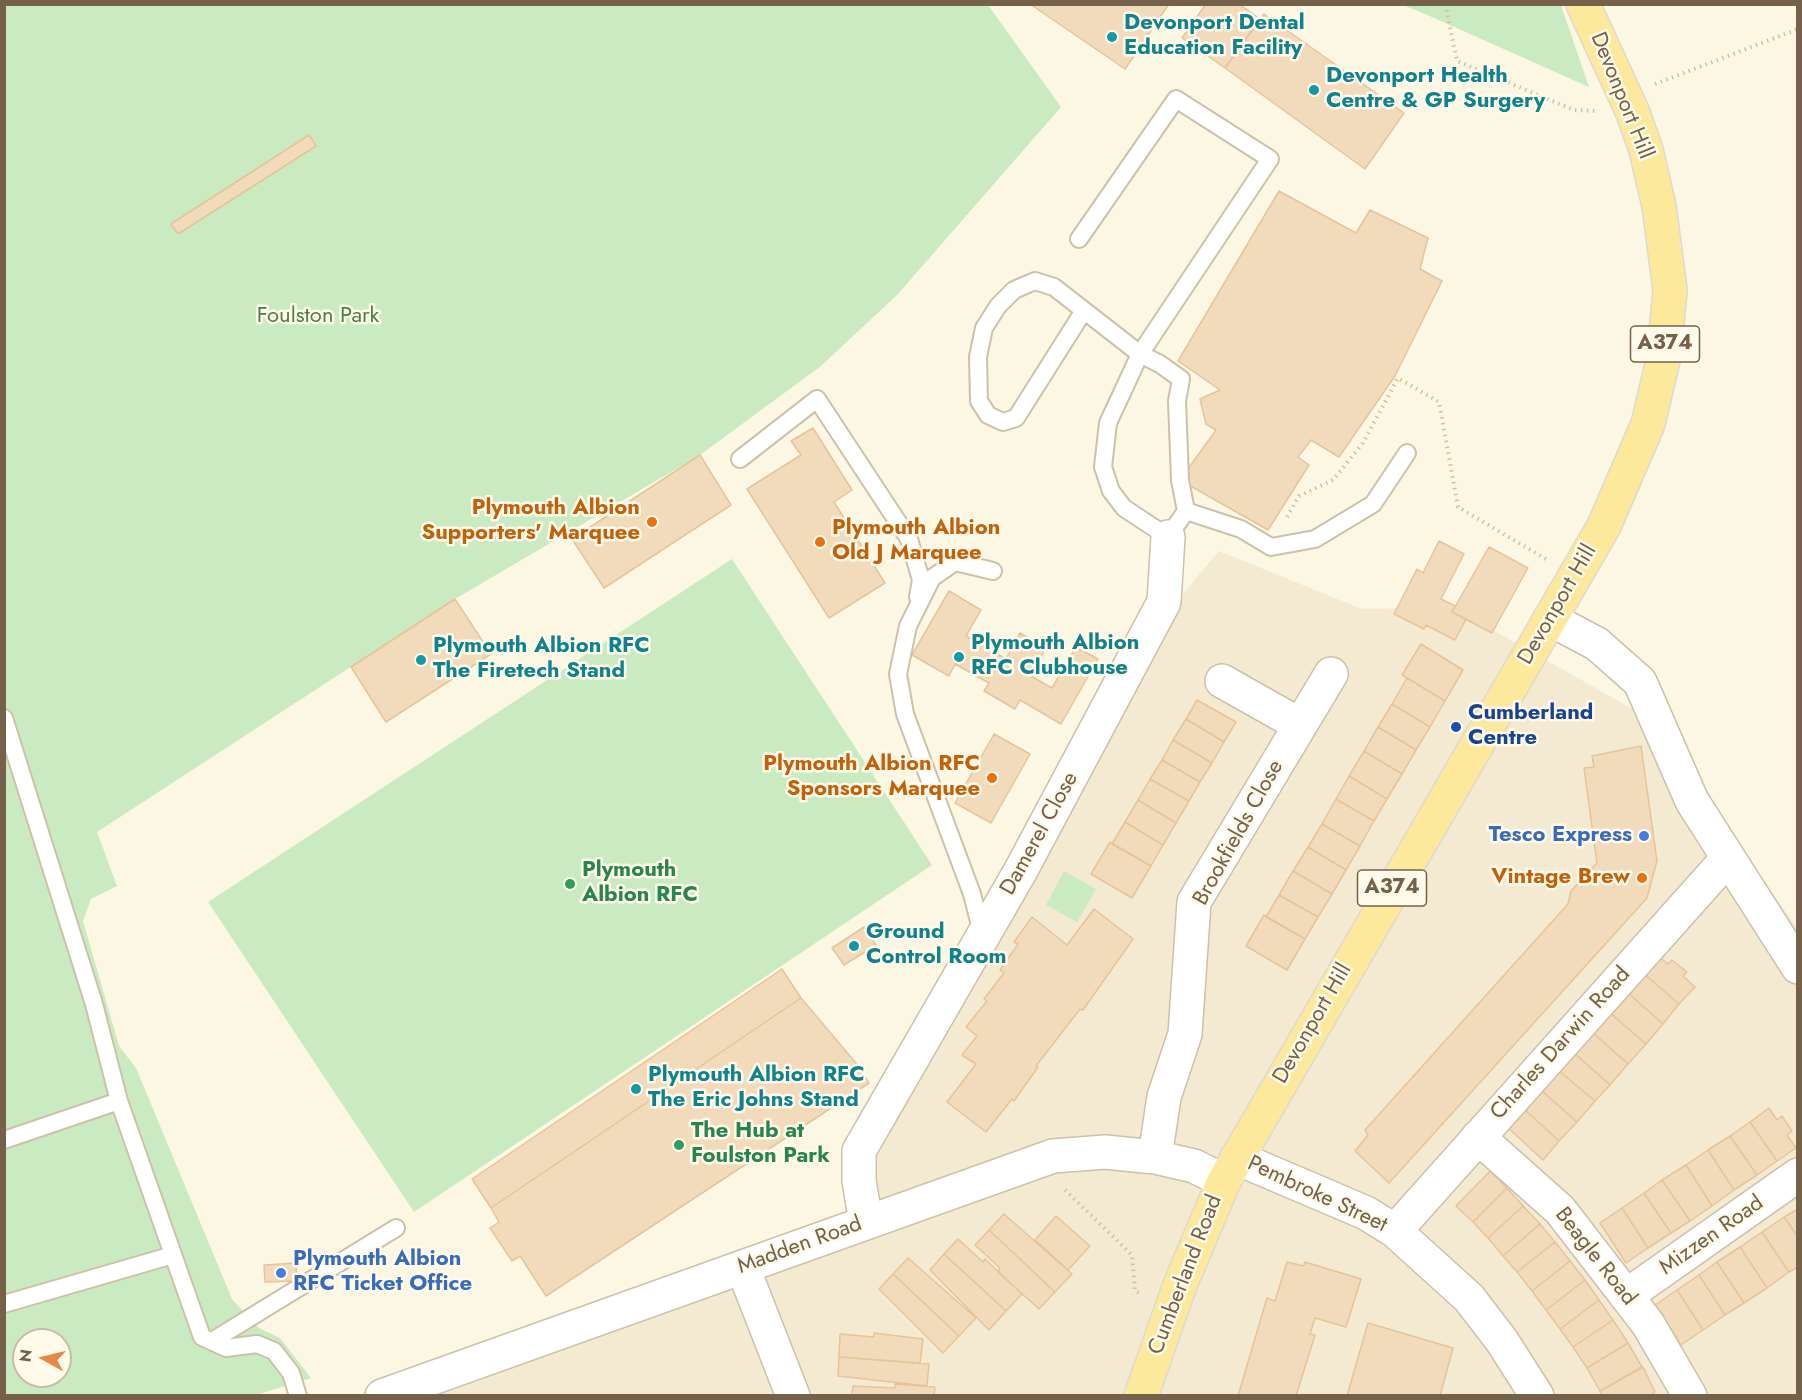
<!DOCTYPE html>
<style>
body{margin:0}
#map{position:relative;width:1802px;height:1400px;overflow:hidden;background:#fcf7e3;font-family:Jost,sans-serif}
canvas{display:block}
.frame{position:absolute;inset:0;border:6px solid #756049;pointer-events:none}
.north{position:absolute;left:12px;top:1328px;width:60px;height:60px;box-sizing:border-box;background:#fffae9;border:2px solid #c8bca9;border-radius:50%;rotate:278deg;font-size:16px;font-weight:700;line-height:24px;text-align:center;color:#756049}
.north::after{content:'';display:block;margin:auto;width:21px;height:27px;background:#e88847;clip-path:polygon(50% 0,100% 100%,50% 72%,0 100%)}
</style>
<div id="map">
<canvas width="1802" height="1400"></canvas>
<div class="frame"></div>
<div class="north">N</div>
</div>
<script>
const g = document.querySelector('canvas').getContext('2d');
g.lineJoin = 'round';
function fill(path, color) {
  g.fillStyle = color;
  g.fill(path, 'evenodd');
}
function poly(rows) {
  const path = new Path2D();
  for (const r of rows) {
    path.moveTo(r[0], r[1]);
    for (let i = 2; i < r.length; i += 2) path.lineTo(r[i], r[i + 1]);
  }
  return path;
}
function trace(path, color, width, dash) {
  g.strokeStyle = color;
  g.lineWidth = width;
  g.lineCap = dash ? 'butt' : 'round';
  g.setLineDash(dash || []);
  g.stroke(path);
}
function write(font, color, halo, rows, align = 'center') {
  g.font = font + ' Jost,sans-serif';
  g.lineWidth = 5;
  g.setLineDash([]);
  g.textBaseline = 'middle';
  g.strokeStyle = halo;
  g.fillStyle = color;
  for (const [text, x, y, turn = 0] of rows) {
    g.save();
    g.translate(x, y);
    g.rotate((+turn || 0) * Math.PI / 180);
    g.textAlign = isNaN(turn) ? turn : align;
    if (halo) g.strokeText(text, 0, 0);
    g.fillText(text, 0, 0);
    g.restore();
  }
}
fill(poly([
 [1219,551,1362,609,1414,608,1424,591,1638,712,1797,927,1797,1395,429,1396,874,1229,866,1152,1174,604]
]), '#f4ead1');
fill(poly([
 [5,5,988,5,1061,107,898,294,821,366,700,455,455,599,97,832,117,886,91,899,83,921,119,1046,136,1068,232,1299,259,1328,280,1338,311,1378,256,1395,5,1396],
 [24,1340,60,1340,60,1376,24,1376],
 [1403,5,1561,5,1589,87,1432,17],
 [732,559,932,865,414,1212,208,902],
 [1064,871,1096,889,1077,922,1046,905]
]), '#caeac1');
const building = poly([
 [1030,4,1169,4,1125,69,1030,4],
 [1206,4,1239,4,1260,19,1225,68,1182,38,1206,4],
 [1264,14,1404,113,1365,169,1225,68,1264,14],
 [309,135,316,146,178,234,171,224,309,135],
 [1279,191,1356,233,1370,210,1428,238,1420,269,1442,281,1395,376,1339,457,1311,440,1298,457,1309,465,1268,530,1180,480,1216,430,1206,424,1200,399,1220,390,1178,361,1279,191],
 [813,428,852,490,834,502,885,583,829,618,747,489,801,455,791,441,813,428],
 [700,455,731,505,604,588,572,539,700,455],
 [1439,541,1464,554,1441,599,1455,606,1452,612,1466,619,1455,640,1426,625,1424,629,1394,614,1417,569,1423,573,1439,541],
 [1489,547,1528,568,1492,633,1452,612,1489,547],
 [949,591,981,610,966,636,1006,659,1020,633,1046,648,1031,676,1052,688,1076,647,1098,659,1061,724,1020,700,1015,709,984,691,989,683,955,664,949,676,912,655,949,591],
 [455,599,491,654,386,722,351,667,455,599],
 [1421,644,1463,670,1445,701,1402,675,1421,644],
 [1407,678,1445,701,1430,727,1392,704,1407,678],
 [1197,700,1236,722,1224,742,1186,719,1197,700],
 [1392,704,1430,727,1416,750,1378,727,1392,704],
 [1186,719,1224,742,1212,763,1173,740,1186,719],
 [1378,727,1416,750,1402,774,1364,751,1378,727],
 [994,734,1030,754,991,823,955,803,994,734],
 [1173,740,1212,763,1200,782,1162,760,1173,740],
 [1641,746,1657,861,1647,898,1389,1183,1355,1151,1368,1135,1365,1130,1568,904,1571,891,1597,863,1584,768,1594,767,1592,756,1641,746],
 [1364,751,1402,774,1387,799,1349,776,1364,751],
 [1162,760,1200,782,1189,801,1150,779,1162,760],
 [1349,776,1387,799,1374,821,1336,799,1349,776],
 [1150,779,1189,801,1176,823,1138,800,1150,779],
 [1336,799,1374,821,1360,846,1322,824,1336,799],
 [1138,800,1176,823,1163,845,1125,822,1138,800],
 [1125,822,1163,845,1151,866,1112,844,1125,822],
 [1322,824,1360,846,1346,870,1308,847,1322,824],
 [1110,842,1151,866,1132,898,1091,874,1110,842],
 [1308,847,1346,870,1332,894,1293,871,1308,847],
 [1293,871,1332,894,1318,917,1279,895,1293,871],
 [1279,895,1318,917,1305,939,1266,917,1279,895],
 [1094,909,1133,939,1083,1010,1080,1009,1036,1066,1038,1067,1014,1101,1012,1099,986,1132,947,1102,976,1064,962,1055,977,1036,966,1027,987,1001,984,999,1004,973,1000,970,1018,944,1014,942,1032,917,1067,945,1094,909],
 [1264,915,1305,939,1287,970,1246,946,1264,915],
 [864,927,876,945,844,965,832,948,864,927],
 [1658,956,1668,964,1672,960,1687,972,1683,976,1695,987,1679,1004,1643,973,1658,956],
 [782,969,801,998,491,1208,472,1179,782,969],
 [1643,973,1679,1004,1663,1024,1627,992,1643,973],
 [1627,992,1663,1024,1646,1044,1609,1012,1627,992],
 [801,998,856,1063,869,1083,546,1296,520,1256,512,1261,490,1228,499,1222,491,1208,801,998],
 [1609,1012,1646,1044,1628,1064,1592,1032,1609,1012],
 [1592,1032,1628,1064,1610,1085,1573,1052,1592,1032],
 [1573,1052,1610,1085,1595,1101,1558,1070,1573,1052],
 [1558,1070,1595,1101,1577,1122,1541,1090,1558,1070],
 [1541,1090,1577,1122,1559,1141,1524,1109,1541,1090],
 [1769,1108,1777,1120,1782,1116,1792,1131,1787,1135,1796,1148,1777,1161,1750,1122,1769,1108],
 [1524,1109,1559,1141,1543,1160,1507,1127,1524,1109],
 [1750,1122,1777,1161,1757,1175,1730,1136,1750,1122],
 [1730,1136,1757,1175,1734,1190,1708,1150,1730,1136],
 [1708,1150,1734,1190,1712,1206,1686,1165,1708,1150],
 [1686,1165,1712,1206,1690,1221,1662,1180,1686,1165],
 [1490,1171,1507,1188,1473,1222,1456,1206,1490,1171],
 [1662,1180,1690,1221,1671,1233,1644,1193,1662,1180],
 [1507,1188,1523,1206,1488,1238,1473,1222,1507,1188],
 [1644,1193,1671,1233,1648,1248,1622,1208,1644,1193],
 [1523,1206,1540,1224,1503,1256,1488,1238,1523,1206],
 [1622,1208,1648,1248,1626,1263,1600,1223,1622,1208],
 [1798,1209,1798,1237,1784,1217,1798,1209],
 [1004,1214,1072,1274,1055,1292,989,1230,1004,1214],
 [1056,1216,1090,1246,1068,1270,1035,1240,1056,1216],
 [1784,1217,1798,1237,1798,1267,1789,1272,1762,1232,1784,1217],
 [1540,1224,1555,1242,1517,1272,1503,1256,1540,1224],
 [989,1230,1055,1292,1039,1309,998,1272,1000,1268,975,1245,989,1230],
 [1762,1232,1789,1272,1767,1288,1740,1247,1762,1232],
 [958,1239,983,1262,985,1259,1022,1294,1006,1311,944,1254,958,1239],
 [1555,1242,1570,1261,1532,1291,1517,1272,1555,1242],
 [1740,1247,1767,1288,1744,1303,1717,1262,1740,1247],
 [944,1254,1006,1311,989,1330,930,1270,944,1254],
 [908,1258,976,1318,959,1336,893,1274,908,1258],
 [1570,1261,1585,1280,1546,1310,1532,1291,1570,1261],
 [1287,1262,1304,1266,1305,1262,1361,1279,1346,1327,1315,1318,1310,1334,1315,1335,1296,1396,1238,1396,1267,1298,1275,1301,1287,1262],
 [1717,1262,1744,1303,1725,1315,1699,1275,1717,1262],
 [296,1263,297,1281,265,1282,264,1265,296,1263],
 [893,1274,959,1336,943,1353,879,1289,893,1274],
 [1699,1275,1725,1315,1703,1330,1677,1290,1699,1275],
 [1585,1280,1599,1300,1560,1329,1546,1310,1585,1280],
 [1677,1290,1703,1330,1681,1345,1655,1305,1677,1290],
 [1599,1300,1613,1320,1573,1347,1560,1329,1599,1300],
 [1613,1320,1628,1343,1587,1368,1573,1347,1613,1320],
 [1368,1323,1453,1348,1440,1396,1347,1396,1368,1323],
 [874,1333,923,1339,920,1363,839,1357,840,1334,874,1337,874,1333],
 [1628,1343,1642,1367,1600,1391,1587,1368,1628,1343],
 [839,1357,929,1364,927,1386,838,1376,839,1357],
 [1643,1367,1655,1392,1649,1396,1603,1396,1600,1391,1643,1367],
 [895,1384,935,1387,934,1396,852,1396,853,1386,895,1388,895,1384]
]);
fill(building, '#f2dbba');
trace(building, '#e5c49a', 1.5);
const lane = poly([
 [1079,239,1176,99,1270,159,1140,354,1054,287,1035,281,1014,290,998,306,984,328,978,357,979,401,988,415,1003,422,1016,418,1083,312],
 [1140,354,1160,364,1181,379,1177,401,1180,480,1186,511,1168,537,1124,508,1111,491,1103,467,1108,423,1140,354],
 [740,459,817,399,909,539,921,580,918,597],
 [1186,511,1241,529,1271,547,1315,539,1373,504,1407,453],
 [4,718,94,1004,119,1101],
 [982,933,972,894,905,714,898,674,908,626,932,578,955,562,993,571],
 [4,1140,119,1101,202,1337,226,1348,257,1344,274,1351,291,1373,298,1396],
 [4,1304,173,1255],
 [212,1341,396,1228]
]);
const street = poly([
 [1550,619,1597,644,1640,682,1692,801,1798,967],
 [1222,681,1300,725],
 [1478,1137,1560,1210,1648,1324,1690,1396],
 [1155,1157,1164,1097,1185,1034,1194,902,1331,674],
 [1237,1158,1366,1213,1395,1231,1469,1298,1502,1341,1537,1396],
 [866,1222,859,1181,859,1151,1021,870,1164,602,1168,537],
 [1395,1231,1728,858],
 [743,1268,793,1396],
 [1626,1296,1798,1175],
 [382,1396,1053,1156,1105,1152,1155,1157,1194,1166,1224,1181]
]);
const primary = poly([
 [1141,1396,1180,1285,1224,1181,1604,526,1648,424,1664,356,1670,290,1659,206,1646,150,1633,113,1583,4]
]);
trace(lane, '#cec0a9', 20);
trace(street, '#cec0a9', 36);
trace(primary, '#ded9d3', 36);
trace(poly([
 [1445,4,1457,61,1574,110,1596,111],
 [1655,84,1798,29],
 [1287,517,1299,496,1333,480,1363,443,1398,378,1439,402,1458,507,1546,559],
 [1065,1190,1132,1255,1135,1291,1141,1294]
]), '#d7be9d', 4, [1.5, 4.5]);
trace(lane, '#fff', 16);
trace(street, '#fff', 33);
trace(primary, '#fce99b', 33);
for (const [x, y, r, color] of [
 [1112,37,6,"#0f9aa8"],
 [1314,90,6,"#0f9aa8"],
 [652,522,6,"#e8710a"],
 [820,542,6,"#e8710a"],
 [959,657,6,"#0f9aa8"],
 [421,660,6,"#0f9aa8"],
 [1456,727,6,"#1a4fb4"],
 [992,778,6,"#e8710a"],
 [1644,836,6,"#3f7fe0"],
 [1642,878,6,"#e8710a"],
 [570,884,6,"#2e9e5b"],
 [854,946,6,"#0f9aa8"],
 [636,1089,6,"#0f9aa8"],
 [679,1145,6,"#2e9e5b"],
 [281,1273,6,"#3f7fe0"]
]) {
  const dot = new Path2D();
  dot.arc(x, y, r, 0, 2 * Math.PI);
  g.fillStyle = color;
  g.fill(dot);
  trace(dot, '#fffae9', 2);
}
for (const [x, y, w] of [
 [1665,344,69],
 [1392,888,69]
]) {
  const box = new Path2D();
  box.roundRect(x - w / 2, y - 18, w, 36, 4.5);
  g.fillStyle = '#fffae9';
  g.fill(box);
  trace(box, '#756049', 1.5);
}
write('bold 21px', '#756049', null, [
 ["A374",1665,344],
 ["A374",1392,888]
]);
write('bold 22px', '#0d838f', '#fffae9', [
 ["Devonport Dental",1124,24],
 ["Education Facility",1124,49],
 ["Devonport Health",1326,77],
 ["Centre & GP Surgery",1326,102],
 ["Plymouth Albion",971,644],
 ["RFC Clubhouse",971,669],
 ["Plymouth Albion RFC",433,647],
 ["The Firetech Stand",433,672],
 ["Ground",866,933],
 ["Control Room",866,958],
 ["Plymouth Albion RFC",648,1076],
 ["The Eric Johns Stand",648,1101]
], 'left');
write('22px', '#756049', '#fffae9', [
 ["Devonport Hill",1621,96,68],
 ["Devonport Hill",1558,605,-60],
 ["Brookfields Close",1239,833,-61],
 ["Damerel Close",1040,834,-61],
 ["Devonport Hill",1313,1024,-60],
 ["Charles Darwin Road",1561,1044,-48],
 ["Pembroke Street",1317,1195,25],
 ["Mizzen Road",1712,1236,-35],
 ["Madden Road",800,1246,-20],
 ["Beagle Road",1595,1257,52],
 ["Cumberland Road",1186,1275,-69]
]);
write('22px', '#4a8043', '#fffae9', [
 ["Foulston Park",318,317]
]);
write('bold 22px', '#c56008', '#fffae9', [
 ["Plymouth Albion",640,509],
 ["Supporters' Marquee",640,534],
 ["Plymouth Albion",832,529,"left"],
 ["Old J Marquee",832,554,"left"],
 ["Plymouth Albion RFC",980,765],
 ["Sponsors Marquee",980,790],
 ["Vintage Brew",1630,878]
], 'right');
write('bold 22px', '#164399', '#fffae9', [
 ["Cumberland",1468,714],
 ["Centre",1468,739]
], 'left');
write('bold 22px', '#366cbe', '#fffae9', [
 ["Tesco Express",1632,836],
 ["Plymouth Albion",293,1260,"left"],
 ["RFC Ticket Office",293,1285,"left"]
], 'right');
write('bold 22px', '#27864d', '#fffae9', [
 ["Plymouth",582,871],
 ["Albion RFC",582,896],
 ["The Hub at",691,1132],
 ["Foulston Park",691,1157]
], 'left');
</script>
